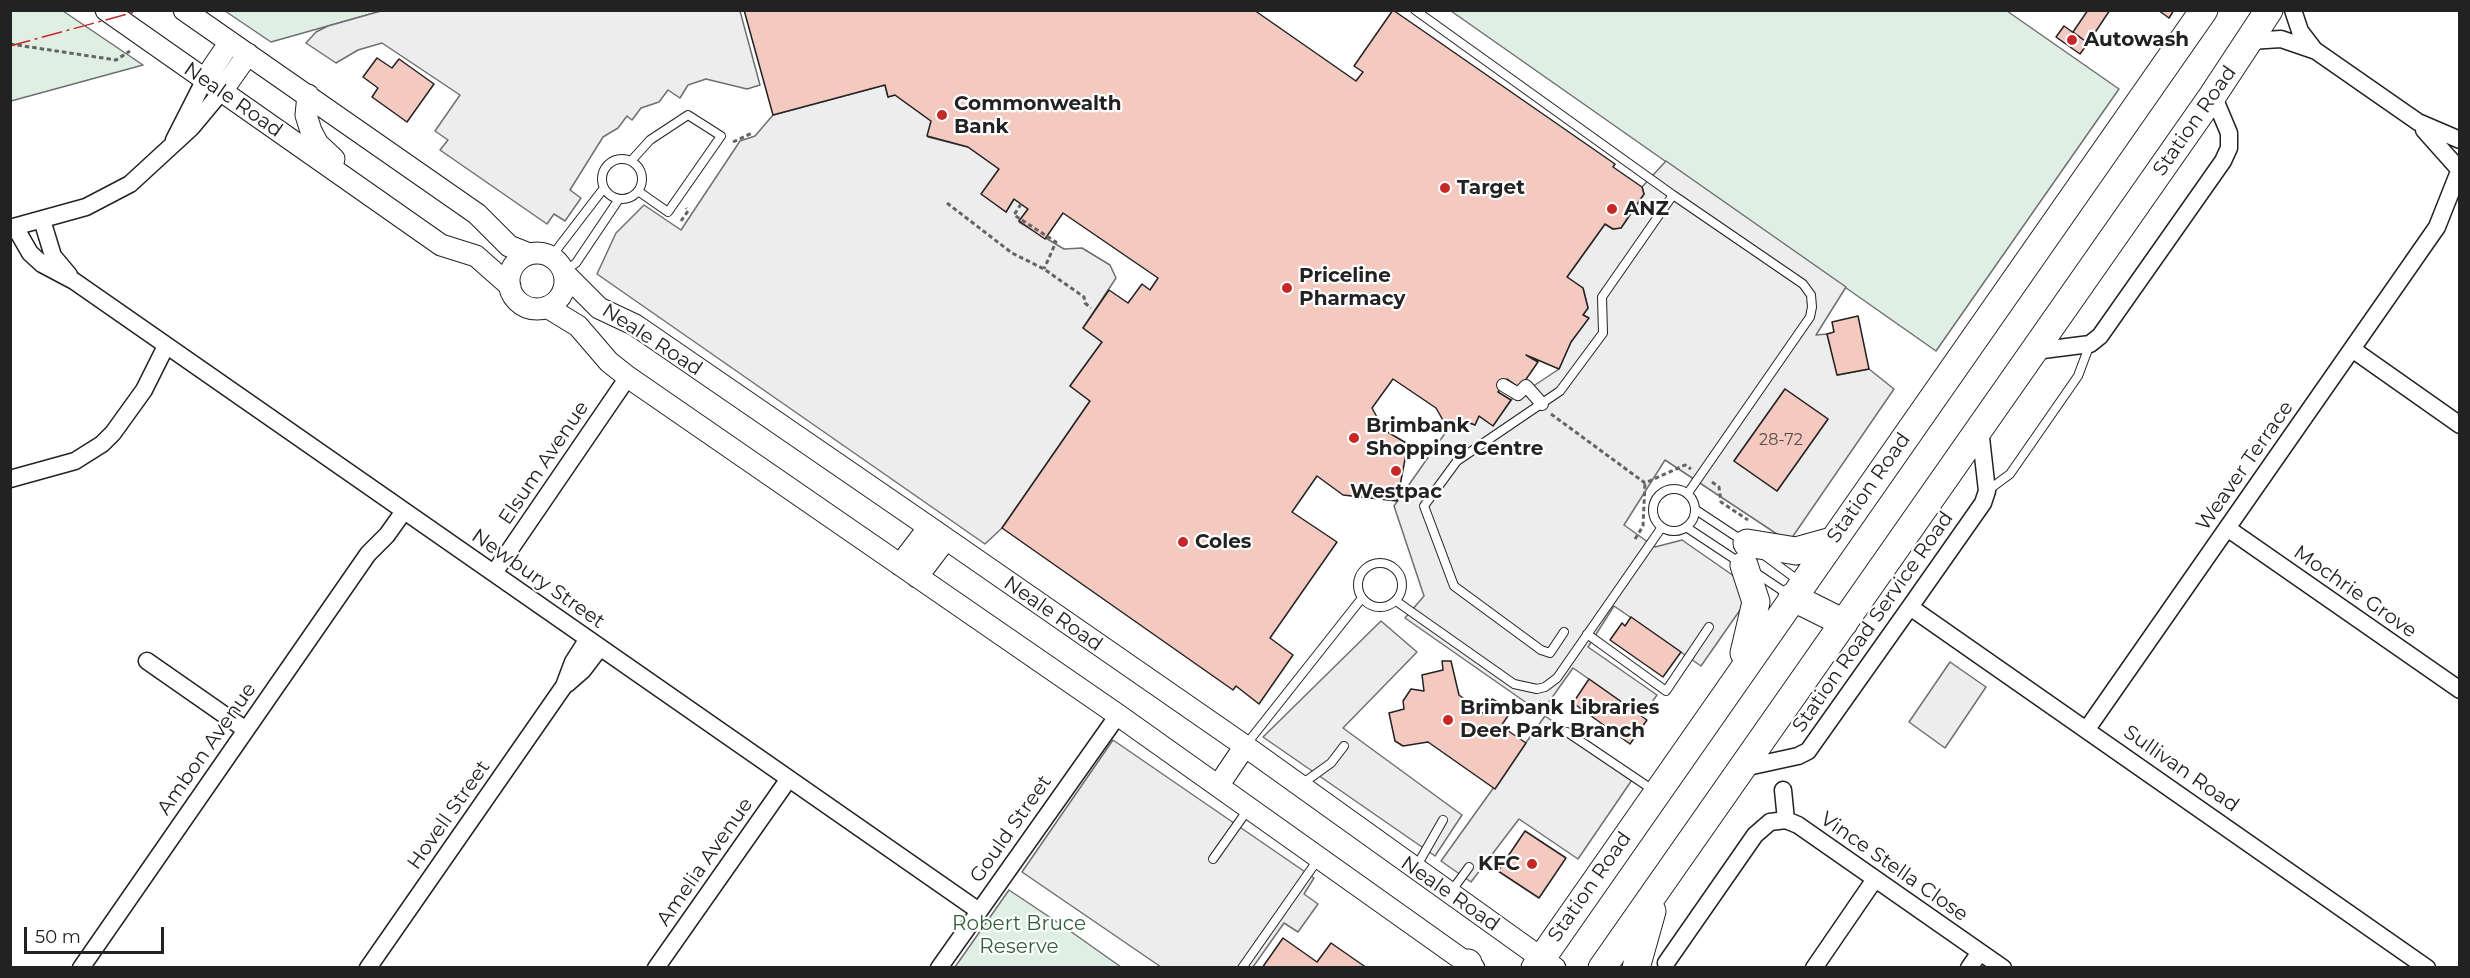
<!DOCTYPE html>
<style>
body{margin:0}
#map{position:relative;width:2470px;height:978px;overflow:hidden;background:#fff;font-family:Montserrat,sans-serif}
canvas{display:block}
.frame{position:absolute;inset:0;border:12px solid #222;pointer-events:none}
.scale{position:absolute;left:24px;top:927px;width:140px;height:27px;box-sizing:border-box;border:3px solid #222;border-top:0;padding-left:8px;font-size:18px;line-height:21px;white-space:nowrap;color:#222;-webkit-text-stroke:4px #fff;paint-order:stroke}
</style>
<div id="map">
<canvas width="2470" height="978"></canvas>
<div class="frame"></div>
<div class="scale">50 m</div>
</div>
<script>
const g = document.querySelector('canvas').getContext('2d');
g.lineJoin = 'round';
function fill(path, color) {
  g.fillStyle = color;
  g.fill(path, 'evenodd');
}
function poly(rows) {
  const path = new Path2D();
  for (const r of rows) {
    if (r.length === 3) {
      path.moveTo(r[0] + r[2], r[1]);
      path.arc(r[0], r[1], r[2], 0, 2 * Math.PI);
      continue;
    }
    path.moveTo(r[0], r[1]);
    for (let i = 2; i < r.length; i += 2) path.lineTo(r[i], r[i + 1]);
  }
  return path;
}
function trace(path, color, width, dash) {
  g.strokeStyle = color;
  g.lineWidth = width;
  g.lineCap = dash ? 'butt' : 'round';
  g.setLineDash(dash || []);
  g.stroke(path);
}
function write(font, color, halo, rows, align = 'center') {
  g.font = font + ' Montserrat,sans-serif';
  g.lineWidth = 4.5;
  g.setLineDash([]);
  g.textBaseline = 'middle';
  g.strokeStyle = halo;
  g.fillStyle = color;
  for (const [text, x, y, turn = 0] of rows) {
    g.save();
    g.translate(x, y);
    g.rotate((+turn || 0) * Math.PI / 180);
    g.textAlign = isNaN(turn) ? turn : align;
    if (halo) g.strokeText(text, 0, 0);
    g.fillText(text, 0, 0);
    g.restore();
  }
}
const green = poly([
 [11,10,63,11,143,65,11,101,11,10],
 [225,11,381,11,271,42,225,11],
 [1451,11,2007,11,2119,89,1936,351,1451,11],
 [1009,890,1063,926,1121,967,955,967,1009,890]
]);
fill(green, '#e0efe3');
trace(green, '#6f6f6f', 1.5);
const parking = poly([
 [381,11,740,11,760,85,747,89,706,79,688,85,680,98,668,90,659,102,641,108,632,120,627,116,618,128,603,137,570,190,581,198,565,221,554,214,547,224,440,150,448,140,435,131,460,95,382,43,358,50,336,63,306,43,316,32,328,26,381,11],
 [885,85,888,97,895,95,931,121,928,137,968,147,999,169,982,194,1006,212,1014,199,1028,209,1019,222,1064,249,1082,248,1110,265,1116,278,1083,328,1102,342,1070,386,1090,401,1002,528,985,544,597,274,616,233,644,205,681,230,740,141,755,136,773,115,885,85],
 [1666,161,1846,287,1816,335,1827,334,1838,375,1869,369,1894,389,1789,542,1665,460,1624,525,1655,547,1682,540,1754,590,1701,666,1614,606,1588,647,1657,695,1642,716,1573,668,1541,713,1405,618,1424,596,1394,506,1448,429,1462,420,1475,425,1479,416,1493,425,1520,388,1529,389,1559,369,1571,342,1588,318,1583,315,1588,308,1583,288,1567,277,1605,224,1613,229,1621,228,1644,194,1642,187,1666,161],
 [1785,389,1828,419,1777,491,1734,461,1785,389],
 [1381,621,1417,652,1343,728,1462,815,1435,856,1263,737,1381,621],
 [1950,662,1986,687,1945,748,1909,722,1950,662],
 [1545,716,1634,777,1578,859,1519,819,1471,882,1441,861,1545,716],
 [1113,740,1314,878,1304,894,1318,904,1298,932,1284,923,1253,967,1161,967,1022,872,1113,740]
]);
fill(parking, '#ededed');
trace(parking, '#6f6f6f', 1.5);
const building = poly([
 [744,10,1254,10,1356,81,1363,72,1354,66,1393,10,1615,164,1613,167,1642,187,1644,194,1621,228,1613,229,1605,224,1567,277,1583,288,1588,308,1583,315,1589,318,1571,342,1559,369,1526,355,1538,362,1520,388,1507,379,1498,392,1511,400,1493,426,1479,416,1475,425,1462,420,1448,429,1436,408,1393,379,1372,408,1384,430,1408,444,1397,501,1343,495,1317,476,1292,512,1337,542,1270,638,1293,655,1259,704,1236,686,1233,690,1002,528,1090,401,1070,386,1102,342,1083,328,1109,290,1128,303,1142,284,1150,290,1158,278,1063,213,1045,239,1019,221,1028,209,1014,199,1006,212,981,194,999,169,968,147,927,136,931,121,895,95,888,97,885,85,773,115,744,10],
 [2088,10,2110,10,2088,43,2073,32,2088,10],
 [2158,10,2174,10,2169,18,2158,10],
 [2064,26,2088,43,2080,54,2056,37,2064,26],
 [377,58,392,68,399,59,434,84,407,122,372,97,378,88,363,77,377,58],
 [1858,316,1869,369,1837,375,1827,334,1834,332,1832,322,1858,316],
 [1785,389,1828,419,1777,491,1734,461,1785,389],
 [1631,617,1681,652,1663,677,1610,640,1622,623,1625,626,1631,617],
 [1442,661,1451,661,1459,695,1484,714,1492,699,1512,710,1501,726,1526,743,1495,789,1428,742,1403,746,1395,741,1389,713,1404,709,1403,701,1411,689,1424,691,1422,675,1443,670,1442,661],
 [1589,679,1647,720,1630,744,1573,703,1589,679],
 [1525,831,1566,858,1539,898,1498,871,1525,831],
 [1283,938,1317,962,1331,943,1367,968,1262,968,1283,938]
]);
fill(building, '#f3c9c0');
trace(building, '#222', 1.5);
const service = poly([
 [1415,10,1673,195],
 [622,179,20],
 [631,161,650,140,688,115,721,136,668,212,638,191],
 [551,257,604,188],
 [563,272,576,263,619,199],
 [1674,510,21],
 [1987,491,2010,474,2078,376,2090,344],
 [1696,510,1743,541],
 [1686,527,1742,564],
 [1764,555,1799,581],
 [1380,585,22],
 [1753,571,1789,595],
 [1396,601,1514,684,1537,689,1545,687,1557,678,1662,527],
 [1564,632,1550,653,1541,650,1454,586,1424,506,1457,461,1560,391,1603,333,1602,297,1673,195,1803,284,1811,295,1812,307,1810,317,1688,493],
 [1587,634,1666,691,1709,627],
 [1567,732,1653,790],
 [1245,746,1362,598],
 [1299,786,1331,763,1344,746],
 [1213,859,1249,808],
 [1415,869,1443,820],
 [1450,893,1469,867],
 [1242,968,1319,858]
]);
const pedestrian = poly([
 [1503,385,1518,394,1526,386,1542,404]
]);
const minor = poly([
 [2293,10,2300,31,2313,48],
 [2250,41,2281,39,2316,51,2418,122,2460,140],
 [2424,130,2457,167],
 [174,140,205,79],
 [42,220,53,256,69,275],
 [15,227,30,253,42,264,74,281,979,911],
 [10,228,86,207,130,184,192,127,222,91],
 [2352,349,2460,425],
 [2035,351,2090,344,2100,336,2223,161,2229,148,2229,133,2213,95],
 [10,479,75,461,102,444,113,433,144,390,166,346],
 [2227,528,2460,690],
 [494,573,628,377],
 [1910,607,2427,968],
 [147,661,246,730],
 [567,684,583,670,599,649],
 [2087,729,2437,227,2458,174],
 [1743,768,1798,756,1808,751,1910,607,1983,503,1987,491,1980,429],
 [1783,790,1786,820,1798,825,2003,968],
 [1666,963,1755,835,1770,822,1786,820],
 [81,968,368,554,387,535,404,511],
 [368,968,564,686,573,662,587,640],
 [656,968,788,780],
 [939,968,1118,715],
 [1814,968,1875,879],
 [1969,968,1980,952]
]);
const tertiary = poly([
 [106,10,441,245,476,256,510,286],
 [184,10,477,214,509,246,529,254],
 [205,79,230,42],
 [222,91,248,54],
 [308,95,306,115,311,131,318,144,334,159],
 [537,281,28],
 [564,273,599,308,635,325,929,527,1245,746,1555,968],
 [547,307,578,326,609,362,628,377,1118,715,1474,968],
 [900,565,929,527],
 [917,577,946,539],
 [1218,786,1245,746]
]);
const primary = poly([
 [1747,543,1796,551,1832,541],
 [1792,597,1844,623],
 [1744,653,1756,602,1744,565],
 [1468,963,1468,968],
 [1535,968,2204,10],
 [1602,968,2213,95,2269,10],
 [1636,968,1652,911]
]);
trace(service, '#222', 10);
trace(pedestrian, '#222', 14);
trace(minor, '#222', 19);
trace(tertiary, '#222', 23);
trace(primary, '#222', 29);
trace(poly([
 [10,44,116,60,130,51],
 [733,142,752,133],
 [947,203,1012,253,1044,269,1084,297,1085,303,1091,308],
 [1021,204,1014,215,1056,242,1044,269],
 [681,221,688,211,686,208],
 [1551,414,1645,483,1685,465,1691,469],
 [1712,482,1719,487,1721,502,1748,520],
 [1635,539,1643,526,1645,483]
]), '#646464', 3, [4.5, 3]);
trace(service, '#fff', 8);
trace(pedestrian, '#fff', 12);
trace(minor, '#fff', 16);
trace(tertiary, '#fff', 21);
trace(primary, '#fff', 27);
trace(poly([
 [10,46,142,10]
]), '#c62828', 1.5, [21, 4.5, 3, 4.5]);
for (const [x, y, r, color] of [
 [2072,40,6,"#c62828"],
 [942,115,6,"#c62828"],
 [1445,188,6,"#c62828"],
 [1612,209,6,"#c62828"],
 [1287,288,6,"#c62828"],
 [1354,438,6,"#c62828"],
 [1396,471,6,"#c62828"],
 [1183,542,6,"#c62828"],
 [1448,720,6,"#c62828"],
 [1532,864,6,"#c62828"]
]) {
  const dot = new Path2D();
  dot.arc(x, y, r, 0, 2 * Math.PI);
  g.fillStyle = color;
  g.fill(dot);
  trace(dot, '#fff', 2);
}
write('16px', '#564c4a', null, [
 ["28-72",1781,440]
]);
write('bold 20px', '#222', '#fff', [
 ["Autowash",2084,40],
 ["Commonwealth",954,104],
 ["Bank",954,127],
 ["Target",1457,188],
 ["ANZ",1624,209],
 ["Priceline",1299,276],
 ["Pharmacy",1299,299],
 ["Brimbank",1366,426],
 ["Shopping Centre",1366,449],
 ["Westpac",1396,492,"center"],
 ["Coles",1195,542],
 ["Brimbank Libraries",1460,708],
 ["Deer Park Branch",1460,731],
 ["KFC",1520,864,"right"]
], 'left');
write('20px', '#222', '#fff', [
 ["Neale Road",233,100,35],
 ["Station Road",2195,121,-55],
 ["Neale Road",652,340,33],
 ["Elsum Avenue",544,463,-56],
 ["Weaver Terrace",2245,466,-55],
 ["Station Road",1869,488,-55],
 ["Newbury Street",538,579,35],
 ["Mochrie Grove",2355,592,35],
 ["Neale Road",1053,614,35],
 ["Station Road Service Road",1873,622,-55],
 ["Ambon Avenue",207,749,-55],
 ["Sullivan Road",2181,769,35],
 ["Hovell Street",449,815,-55],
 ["Gould Street",1011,829,-55],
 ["Amelia Avenue",705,862,-55],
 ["Vince Stella Close",1894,867,35],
 ["Station Road",1590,887,-55],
 ["Neale Road",1450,894,35]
]);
write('20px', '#2f5e38', '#fff', [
 ["Robert Bruce",1019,924],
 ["Reserve",1019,947]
]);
</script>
